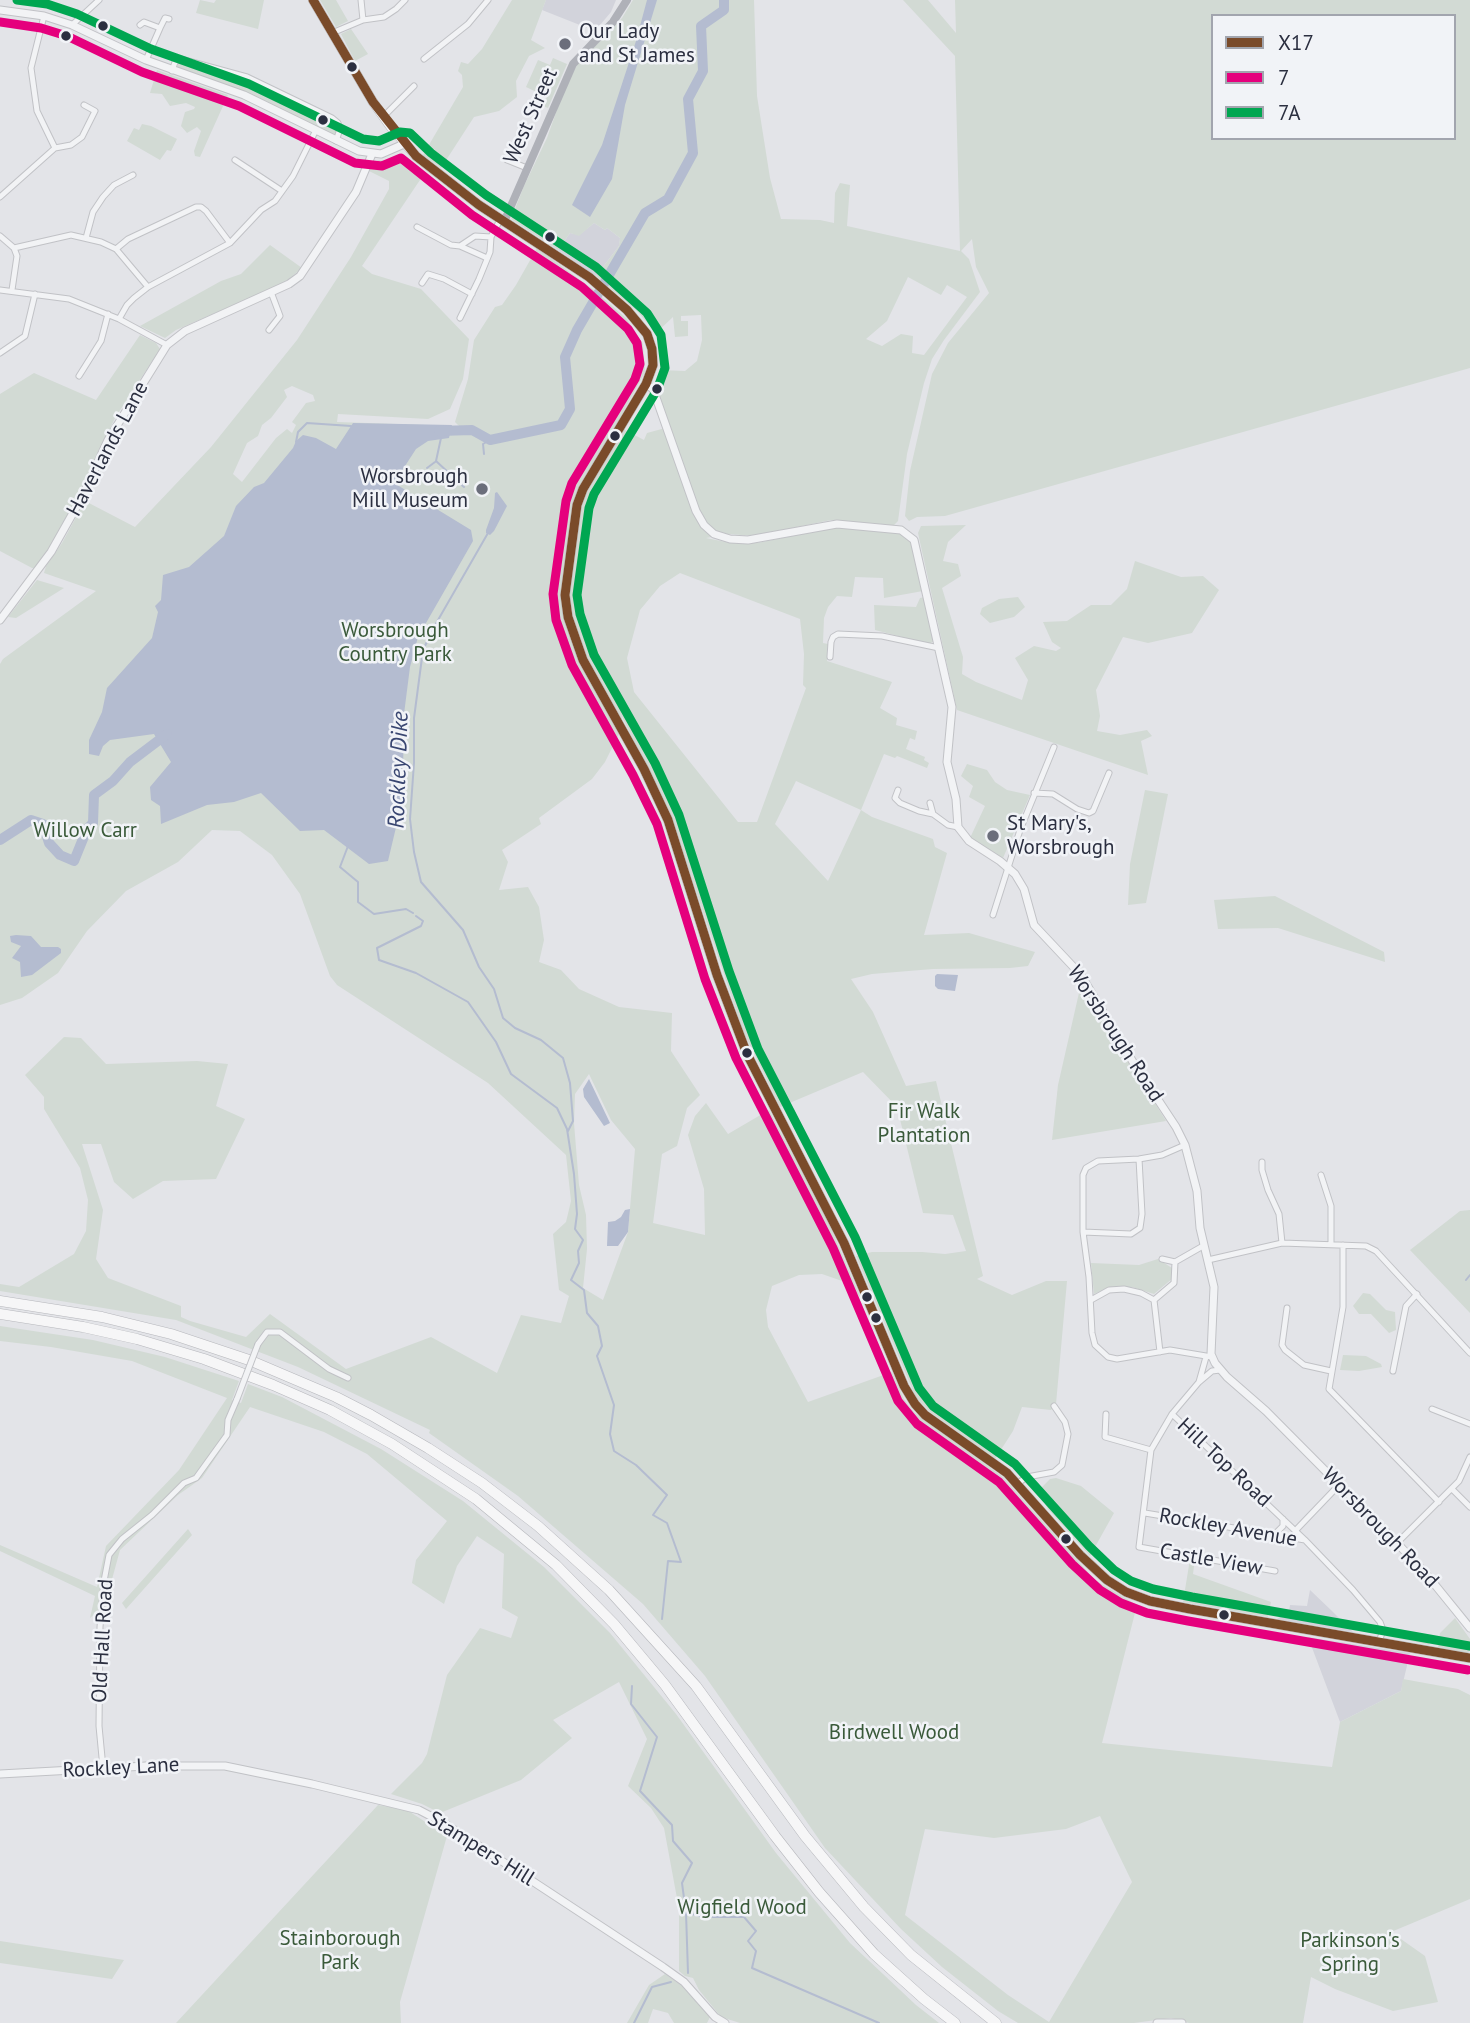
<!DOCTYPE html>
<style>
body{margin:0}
#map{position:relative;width:1470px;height:2023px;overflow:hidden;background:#e3e4e8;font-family:"PT Sans",sans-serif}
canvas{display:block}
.legend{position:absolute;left:1211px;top:14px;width:245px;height:126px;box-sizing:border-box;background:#f1f3f7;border:2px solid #a2a5ae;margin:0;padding:9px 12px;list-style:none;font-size:21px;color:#2b2f40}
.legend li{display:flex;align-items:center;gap:14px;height:35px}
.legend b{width:35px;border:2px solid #a2a5ae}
</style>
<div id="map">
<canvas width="1470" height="2023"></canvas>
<ul class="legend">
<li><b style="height:9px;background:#7a4b2a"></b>X17</li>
<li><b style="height:9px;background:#e5007d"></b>7</li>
<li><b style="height:9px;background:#00a651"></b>7A</li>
</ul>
</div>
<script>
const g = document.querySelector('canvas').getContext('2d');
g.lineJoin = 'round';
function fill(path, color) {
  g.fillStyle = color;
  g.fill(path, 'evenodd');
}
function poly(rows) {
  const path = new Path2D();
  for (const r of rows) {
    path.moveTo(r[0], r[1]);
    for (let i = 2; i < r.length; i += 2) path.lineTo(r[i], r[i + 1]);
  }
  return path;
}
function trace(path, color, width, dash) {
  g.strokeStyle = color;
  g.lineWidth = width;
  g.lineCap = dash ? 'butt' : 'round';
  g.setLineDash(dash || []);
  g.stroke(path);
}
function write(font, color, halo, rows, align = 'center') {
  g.font = font + ' "PT Sans",sans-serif';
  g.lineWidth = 5;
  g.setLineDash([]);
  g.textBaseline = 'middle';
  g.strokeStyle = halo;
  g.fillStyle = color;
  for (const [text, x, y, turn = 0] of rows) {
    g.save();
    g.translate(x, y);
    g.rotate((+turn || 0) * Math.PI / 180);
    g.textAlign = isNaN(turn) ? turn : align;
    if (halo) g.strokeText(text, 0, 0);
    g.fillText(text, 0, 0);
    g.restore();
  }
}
fill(poly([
 [546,0,616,0,611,12,595,31,542,10],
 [594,223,605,230,607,228,620,238,619,246,596,276,558,250,570,233,579,235],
 [1310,1590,1332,1611,1353,1632,1277,1619,1289,1611,1290,1605,1307,1606],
 [1308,1637,1410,1653,1401,1691,1340,1722]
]), '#d2d3db');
fill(poly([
 [200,0,214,3,216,0,264,0,258,29,196,13],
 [320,0,336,0,348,21,336,27],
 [512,0,546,0,531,40,545,48,529,56,516,81,517,97,499,111,474,117,441,168,423,155,463,87,462,75,458,71,461,62,468,64,482,49],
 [633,0,754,0,757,96,770,178,781,219,820,220,834,223,835,193,840,183,850,185,847,226,960,251,955,56,903,0,928,0,956,33,955,0,1470,0,1470,368,945,516,917,517,909,521,905,516,910,471,932,374,948,343,989,293,976,267,972,239,961,251,969,259,980,292,944,340,932,359,924,383,907,454,898,521,893,526,831,520,753,536,730,534,706,538,731,543,757,543,837,527,899,533,911,541,923,591,884,598,883,578,855,577,852,597,837,596,828,607,824,618,823,643,828,644,827,661,892,682,880,708,897,718,896,725,917,731,915,740,910,738,906,749,925,757,924,760,929,763,927,768,897,756,895,758,884,754,861,810,872,817,933,839,935,847,947,853,924,935,969,933,1035,952,1028,966,1010,968,933,969,872,974,851,979,873,1012,906,1086,936,1081,983,1276,977,1279,1012,1295,1046,1281,1067,1281,1056,1404,1051,1410,1022,1407,1013,1431,995,1459,930,1412,916,1398,856,1256,872,1252,922,1252,945,1254,966,1251,953,1215,923,1213,897,1107,863,1072,780,1107,743,1031,669,811,622,717,619,734,605,762,592,779,539,818,541,824,502,850,508,862,499,890,528,887,539,907,544,940,539,962,561,970,579,989,619,1007,672,1013,671,1051,700,1095,687,1108,677,1146,662,1154,653,1223,705,1235,704,1189,688,1135,695,1116,706,1103,728,1134,769,1110,828,1221,861,1298,845,1282,822,1274,799,1275,772,1286,766,1310,768,1327,808,1402,892,1372,904,1399,914,1412,1003,1477,1095,1580,1137,1605,1102,1743,1332,1767,1340,1722,1401,1691,1403,1679,1458,1689,1470,1695,1470,1899,1391,1932,1425,1956,1438,2002,1393,2011,1335,1989,1311,1977,1303,2023,1189,2023,1171,2018,1134,2023,1018,2023,998,2011,942,1967,901,1929,825,1848,705,1676,643,1604,518,1496,429,1433,430,1430,298,1367,176,1320,0,1291,0,1284,19,1287,74,1254,86,1231,88,1200,80,1168,44,1109,44,1097,25,1075,64,1037,81,1038,106,1064,197,1061,228,1064,216,1106,245,1119,216,1179,163,1181,133,1199,114,1182,101,1144,82,1144,103,1210,96,1259,108,1278,181,1306,181,1317,190,1321,246,1337,270,1314,346,1369,431,1337,497,1373,521,1315,561,1323,569,1296,559,1290,553,1234,566,1222,571,1201,566,1155,488,1083,337,985,330,976,300,894,272,855,240,831,212,830,178,862,126,891,87,931,58,973,22,998,0,1005,0,664,3,659,96,591,44,573,46,566,62,543,85,501,135,527,211,447,297,340,351,257,389,189,389,181,369,171,372,164,378,160,399,161,415,173,421,173,422,177,362,266,372,274,421,289,469,339,463,379,450,409,428,419,338,414,337,422,459,426,455,422,468,379,474,340,495,307,502,305,516,285,537,248,594,290,627,319,643,344,645,372,619,420,625,430,644,440,647,433,669,427,658,394,656,382,660,370,685,371,697,361,702,340,701,315,681,316,681,321,688,321,688,336,675,337,673,317,656,333,638,312,596,276,619,246,620,238,607,228,605,230,594,223,579,236,570,233,558,250,511,219,524,186,547,138,564,90,577,65,622,18],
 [1213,16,1454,16,1454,138,1213,138],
 [908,277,941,295,947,285,967,297,924,355,912,353,913,336,901,334,882,346,866,339,887,321],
 [292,386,313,395,315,401,306,403,292,422,296,425,292,433,287,429,276,438,242,482,233,474,247,443,258,436,262,425,271,418,287,397,284,390],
 [680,573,800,619,804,654,803,685,806,688,757,822,738,822,634,692,627,658,640,610,660,586],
 [796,781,861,810,828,881,775,824],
 [589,1074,611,1120,635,1149,628,1232,603,1300,583,1288,587,1249,586,1215,579,1185,574,1123,575,1094],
 [1100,1816,1132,1882,1049,2022,1008,1995,905,1915,925,1829,994,1838,1066,1829],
 [351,29,368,54,355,61,341,34],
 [553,58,567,64,548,108,543,106,547,97,526,87,538,60,550,65],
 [181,61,247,81,331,121,336,125,337,130,334,136,175,69],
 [157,70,228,95,200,157,195,156,194,151,201,131,197,127,187,133,181,126,185,112,194,109,195,107,186,103,170,106,162,94,150,93],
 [142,124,151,126,177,139,171,151,167,150,160,160,127,141,134,128,139,130],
 [270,245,302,268,284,283,176,330,165,338,140,326,221,281,241,274],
 [140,335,156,343,160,349,115,418,65,522,51,546,36,568,32,568,0,551,0,394,34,373,96,400],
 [966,525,948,542,943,561,958,564,961,576,942,588,963,657,962,674,976,682,1022,700,1028,680,1015,658,1034,646,1056,651,1061,648,1052,642,1043,622,1067,621,1091,605,1111,605,1127,589,1135,561,1181,577,1203,576,1219,590,1192,633,1148,643,1123,637,1096,690,1100,716,1097,731,1120,735,1147,730,1152,736,1141,741,1148,775,957,710,918,533,921,526],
 [37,580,64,588,16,618,8,617],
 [925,597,934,641,929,644,875,630,874,605,916,607,920,598],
 [1018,597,1025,607,1014,617,990,623,980,614,982,608,999,599],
 [967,764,987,770,995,782,1007,790,1030,795,1003,858,970,838,985,806,969,797,973,786,961,776],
 [1145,790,1168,794,1146,903,1128,905,1130,864],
 [1275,896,1384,952,1385,962,1278,928,1218,929,1214,900],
 [1081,984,1166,1121,1052,1140,1058,1085],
 [1470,1210,1470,1313,1410,1250,1460,1211],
 [1158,1259,1172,1268,1173,1278,1154,1294,1132,1287,1109,1287,1094,1294,1091,1263,1139,1265],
 [1363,1293,1370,1294,1386,1310,1395,1312,1396,1330,1389,1333,1371,1314,1359,1314,1353,1306],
 [0,1326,93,1340,165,1357,239,1381,232,1400,241,1403,248,1384,282,1397,381,1449,463,1501,544,1567,610,1633,676,1714,776,1853,850,1943,916,2005,939,2023,740,2023,721,2017,699,1990,693,1978,685,1976,679,1971,679,1909,664,1828,651,1808,628,1786,647,1739,619,1682,553,1720,572,1738,521,1780,440,1813,422,1804,391,1794,422,1763,427,1754,447,1675,480,1628,511,1638,518,1617,502,1608,504,1554,477,1536,457,1566,444,1604,412,1583,416,1560,447,1521,367,1454,324,1432,250,1407,202,1478,178,1495,120,1550,105,1605,90,1618,95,1596,0,1551,0,1545,97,1587,106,1546,179,1470,227,1398,132,1361,51,1347,0,1341],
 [1343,1355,1366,1356,1381,1364,1382,1367,1359,1371,1340,1370],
 [1056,1478,1081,1486,1114,1513,1090,1556,1048,1509,1038,1491,1050,1479],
 [188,1529,192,1535,126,1609,122,1603],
 [1190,1559,1195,1559,1193,1574,1271,1602,1268,1617,1183,1602],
 [1455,1618,1470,1639,1470,1651,1467,1653,1438,1647,1440,1633],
 [1387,1628,1423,1635,1430,1645,1386,1636],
 [378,1805,407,1810,447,1836,400,2002,401,2023,176,2023],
 [0,1941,124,1960,112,1979,0,1963],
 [665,1974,682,1986,710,2017,707,2023,674,2023,668,2013,653,2009,648,2023,627,2023,649,1985]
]), '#d2dad4');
fill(poly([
 [647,0,657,0,625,105,612,179,590,217,572,205,602,145,636,41],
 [353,423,452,425,449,438,428,441,416,449,394,483,471,530,473,541,418,637,410,667,404,714,403,772,398,819,388,861,369,864,324,830,300,831,261,793,234,802,207,805,161,824,160,806,151,800,150,787,171,762,154,734,110,740,103,746,99,756,89,754,89,740,102,712,107,688,152,638,158,612,155,606,161,600,163,575,189,567,224,536,236,506,254,487,264,483,293,448,296,441,303,435,316,438,336,449],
 [497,492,507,506,494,531,490,535,486,533,486,530,494,508,495,493],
 [16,935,31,936,41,947,58,947,61,949,61,953,32,975,21,977,20,962,12,958,21,946,11,942,10,936],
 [937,974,958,975,955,991,938,989,935,986,935,976],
 [589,1079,610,1123,604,1126,584,1097,583,1089],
 [630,1209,628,1232,618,1246,607,1246,608,1222,615,1221,621,1217,625,1210]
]), '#b4bcd0');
trace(poly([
 [441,438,436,461,464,487],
 [296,442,298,432,307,423,351,426],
 [484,454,483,444,490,440],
 [427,468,435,462],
 [488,533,434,627,423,650,414,718,414,763,410,819,414,852,421,882,463,930,479,967,494,989,503,1018,515,1028,541,1040,563,1058,570,1083,573,1121,568,1131],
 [348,846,340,867,358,882,358,902,374,914,406,909,413,913],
 [416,916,423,921,421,926,377,948,379,960,416,973,468,1002,496,1042,511,1074,557,1108,567,1129,574,1174,577,1214,575,1229,583,1240,578,1251,579,1263,571,1280,584,1290,587,1313,598,1326,602,1346,597,1356,614,1405,610,1434,614,1451,636,1465,667,1495,653,1515,667,1523,681,1562,668,1561,662,1619],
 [1466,1280,1470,1275],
 [632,1686,631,1704,657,1737,640,1791,672,1825,673,1841,692,1863,682,1883,686,1913,688,1973],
 [688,1913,703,1917,744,1917,756,1931,748,1941,756,1951,752,1968,879,2023],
 [634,2023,652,1987,671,1982]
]), '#b4bcd0', 2);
trace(poly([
 [439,431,472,430,490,440,561,425,570,409,565,357,577,330,645,213,668,199,693,153,688,99,703,71,701,26,724,10,724,0],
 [0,840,31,820,43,824,49,843,60,855,74,861,87,829,93,823,94,795,113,781,130,762,167,734]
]), '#b4bcd0', 10);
const minor = poly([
 [363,20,384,17,396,9,405,0],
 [72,25,99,0],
 [140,25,144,22,160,28,146,60],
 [160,28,165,18,169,19],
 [332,33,363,20,361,0],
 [424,59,468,24,488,0],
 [172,71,175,62,181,59,247,77,332,118,338,123,340,129,336,141],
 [383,117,414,86],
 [55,148,71,145,82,137,95,111,84,105],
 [235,160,282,191],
 [507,160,527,168],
 [0,197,55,148,37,111,31,68,44,16],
 [417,227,451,245,460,246,475,236,491,237],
 [0,236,14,248,17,256,12,290],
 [86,238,93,212,103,197,114,185,133,175],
 [460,246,487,258],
 [14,248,71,235,101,242,116,249,148,287],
 [116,249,128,239,196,207,201,207,206,211,230,243],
 [422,283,428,274,444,279,472,294],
 [0,290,69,299,119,319,167,345],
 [460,318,479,279,490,252,491,237,500,220],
 [119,319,127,305,134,298,148,287,230,243,261,210,275,201,293,176,316,130],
 [269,330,280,316,271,292],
 [0,353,25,336,35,294],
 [79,376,101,341,108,314],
 [830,657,831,642,833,637,838,634,882,636,939,648],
 [898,790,895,798,900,803,919,811,933,814,948,825,958,827],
 [1034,793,1053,794,1077,809,1089,813,1093,811,1109,773],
 [930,803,933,814],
 [993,915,1020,830,1054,747],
 [1185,1145,1162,1155,1139,1159,1098,1161,1086,1168,1083,1175,1083,1232,1089,1277,1092,1333,1095,1345,1108,1357,1117,1359,1170,1350,1212,1357],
 [1262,1162,1262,1170,1268,1190,1279,1214,1282,1243],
 [1321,1175,1331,1206,1331,1244],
 [1083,1232,1131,1234,1140,1228,1142,1214,1139,1159],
 [1343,1245,1343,1307,1329,1389,1439,1502],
 [1162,1259,1175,1262],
 [1208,1260,1282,1243,1366,1246,1376,1251,1470,1353],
 [1175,1262,1203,1246],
 [1091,1300,1109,1290,1124,1289,1141,1293,1154,1300,1160,1352],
 [1154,1300,1174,1283,1175,1262],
 [1287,1308,1282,1345,1285,1350,1304,1365,1331,1371],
 [258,1344,267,1332,280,1332,329,1369,348,1378],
 [1206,1357,1199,1382,1212,1371,1220,1370],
 [1393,1371,1406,1306,1417,1294],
 [1199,1382,1172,1414,1151,1450,1139,1547,1275,1571],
 [1432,1409,1470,1424],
 [1106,1414,1105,1437,1151,1450],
 [1172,1414,1305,1540],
 [1018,1483,1027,1477,1054,1472,1062,1465,1068,1434,1065,1422,1054,1406],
 [1452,1489,1470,1507],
 [1145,1513,1305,1540,1353,1590,1380,1622,1383,1630,1379,1642],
 [1295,1531,1339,1485],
 [1274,1535,1283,1526,1283,1519],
 [1397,1543,1459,1481,1470,1457],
 [103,1768,99,1726,100,1627,104,1581,109,1555,122,1539,152,1515,184,1483,196,1478,227,1435,228,1420,237,1399]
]);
const tertiary = poly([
 [0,10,44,16,72,25,146,60,244,95,359,151,381,154,404,144],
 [646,384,653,389,696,511,704,525,714,534,730,539,748,540,837,524,901,530,914,540,952,707,947,762,956,799,958,827,969,841,1000,861,1015,874,1024,889,1034,925,1081,975,1133,1062,1176,1127,1185,1145,1197,1191,1200,1228,1214,1287,1211,1354,1215,1363,1227,1377,1266,1411,1397,1543,1427,1575,1470,1628],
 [0,620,51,552,82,497,108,440,167,345,185,331,289,284,300,276,356,192,372,154],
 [0,1774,146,1766,225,1766,312,1784,419,1810,444,1823,663,1967,684,1982,715,2017,725,2023],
 [1157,2023,1182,2023]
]);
const trunk = poly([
 [313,0,373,102,391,127,416,156,479,205,589,277,627,310,647,334,652,349,653,365,646,384,583,489,577,505,565,595,568,617,583,660,644,769,668,820,717,975,747,1054,844,1243,904,1386,915,1404,925,1415,1007,1473,1080,1555,1107,1580,1126,1592,1150,1601,1190,1609,1470,1658]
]);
const motorway = poly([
 [0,1301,102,1317,171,1334,249,1360,336,1397,371,1415,428,1448,482,1483,538,1526,609,1590,696,1686,805,1836,864,1907,911,1955,996,2023],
 [0,1314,83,1327,137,1339,204,1359,273,1385,330,1410,392,1444,476,1499,556,1565,614,1624,665,1685,775,1836,819,1892,874,1954,924,1999,955,2023]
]);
trace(minor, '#c1c2c6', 7);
trace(tertiary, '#c1c2c6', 9);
trace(trunk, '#b6b7bc', 10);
trace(motorway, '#b6b7bc', 11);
trace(minor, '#f2f3f5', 5);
trace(tertiary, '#f2f3f5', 7);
trace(poly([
 [504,222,573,64,613,22,627,0]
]), '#afb1b8', 8);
trace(trunk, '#f6f6f7', 9);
trace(motorway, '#f6f6f7', 10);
const minorBridge = poly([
 [237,1399,258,1344]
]);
trace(minorBridge, '#c1c2c6', 7, []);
trace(minorBridge, '#f2f3f5', 5);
trace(poly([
 [313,0,373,102,416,156,479,205,589,277,627,310,647,334,652,349,653,365,646,384,583,489,577,505,565,595,568,617,583,660,644,769,668,820,717,975,747,1054,844,1243,904,1386,915,1404,925,1415,1007,1473,1080,1555,1107,1580,1126,1592,1150,1601,1190,1609,1470,1658]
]), '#7a4b2a', 9);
trace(poly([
 [0,22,41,28,67,36,142,72,239,106,355,163,382,166,401,158,472,215,582,287,628,329,637,343,640,364,635,379,572,483,566,501,553,594,556,620,572,665,633,775,657,824,705,979,736,1058,833,1248,898,1401,917,1424,999,1482,1072,1564,1100,1590,1121,1603,1147,1613,1188,1621,1468,1670]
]), '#e5007d', 9);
trace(poly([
 [17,0,47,4,77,14,151,49,249,84,363,139,379,141,400,132,410,133,431,153,486,195,596,267,647,313,661,335,665,368,657,390,594,494,589,508,577,595,580,614,594,655,655,763,679,815,729,971,758,1049,855,1237,919,1388,933,1406,1015,1464,1089,1546,1114,1570,1131,1581,1153,1589,1192,1597,1470,1646]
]), '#00a651', 9);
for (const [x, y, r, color] of [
 [103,26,6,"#2b2f40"],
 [66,36,6,"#2b2f40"],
 [565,44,7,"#6b6e7b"],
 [352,67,6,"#2b2f40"],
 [323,120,6,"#2b2f40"],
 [550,237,6,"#2b2f40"],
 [657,389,6,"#2b2f40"],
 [615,436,6,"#2b2f40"],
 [482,489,7,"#6b6e7b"],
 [993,836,7,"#6b6e7b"],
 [747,1053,6,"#2b2f40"],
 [867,1297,6,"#2b2f40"],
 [876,1318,6,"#2b2f40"],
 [1066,1539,6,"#2b2f40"],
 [1224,1615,6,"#2b2f40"]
]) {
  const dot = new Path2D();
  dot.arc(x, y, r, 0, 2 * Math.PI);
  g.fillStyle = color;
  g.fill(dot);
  trace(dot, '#f1f3f7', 2.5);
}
write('21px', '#2b2f40', '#f1f3f7', [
 ["Our Lady",579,32],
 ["and St James",579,56],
 ["Worsbrough",468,477,"right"],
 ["Mill Museum",468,501,"right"],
 ["St Mary's,",1007,824],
 ["Worsbrough",1007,848]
], 'left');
write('21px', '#2b2f40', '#f1f3f7', [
 ["West Street",531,116,-66],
 ["Haverlands Lane",108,449,-62],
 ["Worsbrough Road",1115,1034,57],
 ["Hill Top Road",1224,1463,43],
 ["Rockley Avenue",1228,1528,10],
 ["Worsbrough Road",1380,1528,46],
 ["Castle View",1211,1560,10],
 ["Old Hall Road",103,1641,-87],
 ["Rockley Lane",121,1768,-3],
 ["Stampers Hill",481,1849,32]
]);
write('21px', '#3a5a3a', '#f1f3f7', [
 ["Worsbrough",395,631],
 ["Country Park",395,655],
 ["Willow Carr",85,831],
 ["Fir Walk",924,1112],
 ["Plantation",924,1136],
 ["Birdwell Wood",894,1733],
 ["Wigfield Wood",742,1908],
 ["Stainborough",340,1939],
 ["Park",340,1963],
 ["Parkinson's",1350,1941],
 ["Spring",1350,1965]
]);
write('italic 23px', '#394671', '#f1f3f7', [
 ["Rockley Dike",399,770,-88]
]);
</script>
